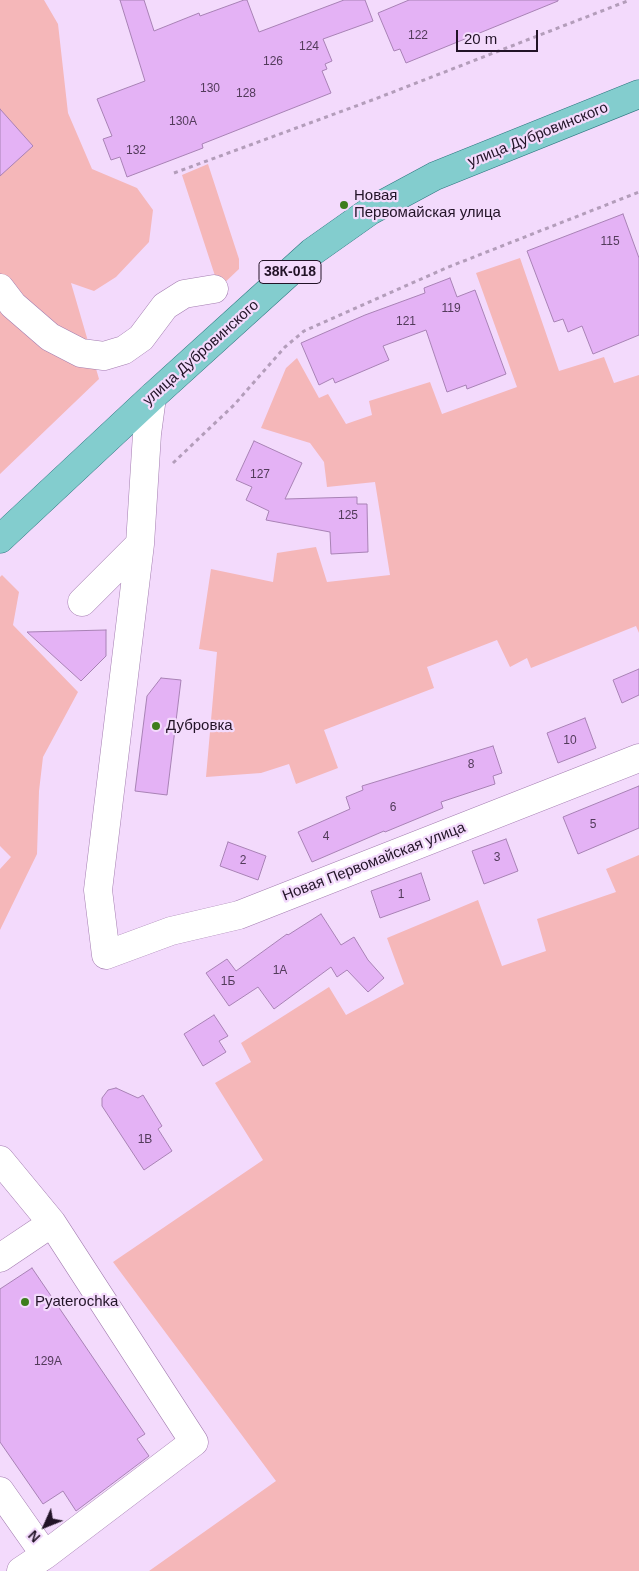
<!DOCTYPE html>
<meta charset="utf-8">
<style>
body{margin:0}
#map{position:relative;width:639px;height:1571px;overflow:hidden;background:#f3dafc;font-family:Arial,sans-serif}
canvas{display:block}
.north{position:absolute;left:20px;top:1501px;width:50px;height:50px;-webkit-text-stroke:4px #f3dafc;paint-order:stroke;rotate:226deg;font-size:14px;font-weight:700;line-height:20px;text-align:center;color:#221327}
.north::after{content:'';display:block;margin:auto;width:18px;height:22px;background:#221327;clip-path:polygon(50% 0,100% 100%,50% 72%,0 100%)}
.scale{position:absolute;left:456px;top:30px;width:82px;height:22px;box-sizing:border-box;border:2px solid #221327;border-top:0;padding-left:6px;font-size:15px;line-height:18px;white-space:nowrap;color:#221327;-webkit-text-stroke:4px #f3dafc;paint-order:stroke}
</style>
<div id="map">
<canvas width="639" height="1571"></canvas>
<div class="north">N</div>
<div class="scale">20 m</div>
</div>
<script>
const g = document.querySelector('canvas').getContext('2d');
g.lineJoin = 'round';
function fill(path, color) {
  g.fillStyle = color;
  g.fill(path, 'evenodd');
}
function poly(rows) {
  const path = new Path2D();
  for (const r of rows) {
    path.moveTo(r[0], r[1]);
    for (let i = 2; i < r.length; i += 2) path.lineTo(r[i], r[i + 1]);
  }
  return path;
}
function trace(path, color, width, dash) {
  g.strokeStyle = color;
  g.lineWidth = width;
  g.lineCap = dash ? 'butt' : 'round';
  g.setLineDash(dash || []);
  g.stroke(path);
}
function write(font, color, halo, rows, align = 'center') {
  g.font = font + ' Arial,sans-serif';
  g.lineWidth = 4.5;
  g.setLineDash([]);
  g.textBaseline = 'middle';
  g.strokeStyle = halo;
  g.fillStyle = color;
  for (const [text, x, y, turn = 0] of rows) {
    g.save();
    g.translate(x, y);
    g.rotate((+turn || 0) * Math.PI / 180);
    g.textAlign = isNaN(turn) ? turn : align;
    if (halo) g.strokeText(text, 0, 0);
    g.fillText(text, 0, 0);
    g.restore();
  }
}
fill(poly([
 [0,0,44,0,58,24,68,113,92,169,137,188,153,210,149,242,116,277,94,291,71,283,99,379,0,474],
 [208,164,239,259,239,269,219,288,182,175],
 [520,258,559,371,604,357,614,383,639,375,639,633,636,626,531,668,527,658,510,667,497,640,427,667,434,688,324,730,338,768,296,784,289,764,261,773,206,777,217,652,199,649,211,569,273,582,277,553,316,547,327,582,390,575,375,482,327,487,324,462,310,443,261,428,286,368,297,358,319,398,328,394,346,424,372,415,369,401,430,382,442,414,517,387,476,273],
 [2,575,19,592,13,625,78,692,43,757,39,791,37,854,0,930,0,869,11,857,0,846,0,577],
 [639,855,639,1571,149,1571,276,1481,113,1262,263,1160,215,1083,251,1062,241,1043,329,987,346,1015,404,984,387,938,478,900,502,966,546,951,537,919,616,892,606,869]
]), '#f5b7b9');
const building = poly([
 [120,0,144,0,154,31,199,13,200,16,244,0,247,0,259,32,344,0,365,0,373,21,323,39,332,61,325,64,327,69,322,71,331,93,202,144,203,148,127,177,120,157,111,160,103,139,112,136,97,99,145,81,120,0],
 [409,0,558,0,558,1,406,63,400,49,394,51,378,13,409,0],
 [0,109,33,146,0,176,0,109],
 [623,214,639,258,639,335,593,354,582,326,568,332,563,319,554,322,527,251,623,214],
 [450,278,457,297,475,290,506,374,467,389,466,385,447,392,426,330,383,346,389,360,335,383,333,378,319,385,301,343,365,315,425,293,424,288,450,278],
 [254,441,302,463,285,499,357,497,357,504,367,504,368,552,331,554,330,532,266,520,269,511,246,500,252,487,236,480,254,441],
 [106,630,106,656,81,681,27,632,106,630],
 [639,669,639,695,622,703,613,680,639,669],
 [161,678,181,680,167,795,135,791,147,696,161,678],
 [585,718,596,748,558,763,547,733,585,718],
 [493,746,502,773,493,776,495,784,441,802,443,808,385,832,384,831,312,862,298,832,350,809,346,797,363,790,362,786,493,746],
 [639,786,639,828,578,854,563,817,639,786],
 [506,839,518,871,484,884,472,851,506,839],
 [228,842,266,856,258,880,220,866,228,842],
 [421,873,430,900,380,918,371,891,421,873],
 [321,914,341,945,354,937,368,960,384,978,368,992,347,970,337,977,331,967,274,1009,258,987,229,1006,206,973,227,959,236,971,287,934,288,935,321,914],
 [214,1015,228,1036,219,1041,226,1052,203,1066,184,1034,214,1015],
 [116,1088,138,1098,143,1095,162,1126,158,1129,172,1151,144,1170,102,1106,102,1098,108,1090,116,1088],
 [32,1268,145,1434,137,1439,149,1456,76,1511,63,1491,43,1504,0,1442,0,1289,32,1268]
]);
fill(building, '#e4b2f5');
trace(building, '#a882b5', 1);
const minor = poly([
 [0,288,13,305,50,337,81,353,104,356,124,350,141,338,165,306,184,294,214,289],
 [152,397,147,434,140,544,98,890,106,955,171,931,239,915,639,758],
 [82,602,140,544],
 [0,1160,52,1223,0,1258],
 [0,1491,45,1555,21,1571],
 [45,1555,194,1442,52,1223]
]);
const major = poly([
 [0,539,152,397,312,252,370,211,435,176,639,94]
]);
trace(minor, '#a37db0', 29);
trace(major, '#2c767f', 29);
trace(poly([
 [174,173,375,99,630,0],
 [173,463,234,405,285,347,304,331,446,268,639,192]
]), '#b39dba', 3, [4, 4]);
trace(minor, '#fff', 28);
trace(major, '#83cdce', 28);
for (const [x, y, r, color] of [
 [344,205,5,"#3d7d1c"],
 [156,726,5,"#3d7d1c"],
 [25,1302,5,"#3d7d1c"]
]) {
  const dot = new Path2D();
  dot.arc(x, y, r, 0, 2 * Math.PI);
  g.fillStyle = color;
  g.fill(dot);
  trace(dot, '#f3dafc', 2);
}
write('12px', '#523b5a', null, [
 ["122",418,36],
 ["124",309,47],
 ["126",273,62],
 ["130",210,89],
 ["128",246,94],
 ["130А",183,122],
 ["132",136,151],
 ["115",610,242],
 ["119",451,309],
 ["121",406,322],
 ["127",260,475],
 ["125",348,516],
 ["10",570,741],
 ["8",471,765],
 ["6",393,808],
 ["5",593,825],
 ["4",326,837],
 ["3",497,858],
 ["2",243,861],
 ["1",401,895],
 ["1А",280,971],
 ["1Б",228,982],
 ["1В",145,1140],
 ["129А",48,1362]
]);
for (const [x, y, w] of [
 [290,272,62]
]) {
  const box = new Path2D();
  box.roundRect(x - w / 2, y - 11.5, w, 23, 4);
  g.fillStyle = '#f3dafc';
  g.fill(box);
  trace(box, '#221327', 1);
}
write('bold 14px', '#221327', null, [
 ["38К-018",290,272]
]);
write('15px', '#221327', '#f3dafc', [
 ["улица Дубровинского",538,135,-22],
 ["улица Дубровинского",201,353,-42],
 ["Новая Первомайская улица",374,862,-21]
]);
write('15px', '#221327', '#f3dafc', [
 ["Новая",354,196],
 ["Первомайская улица",354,213],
 ["Дубровка",166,726],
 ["Pyaterochka",35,1302]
], 'left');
</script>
